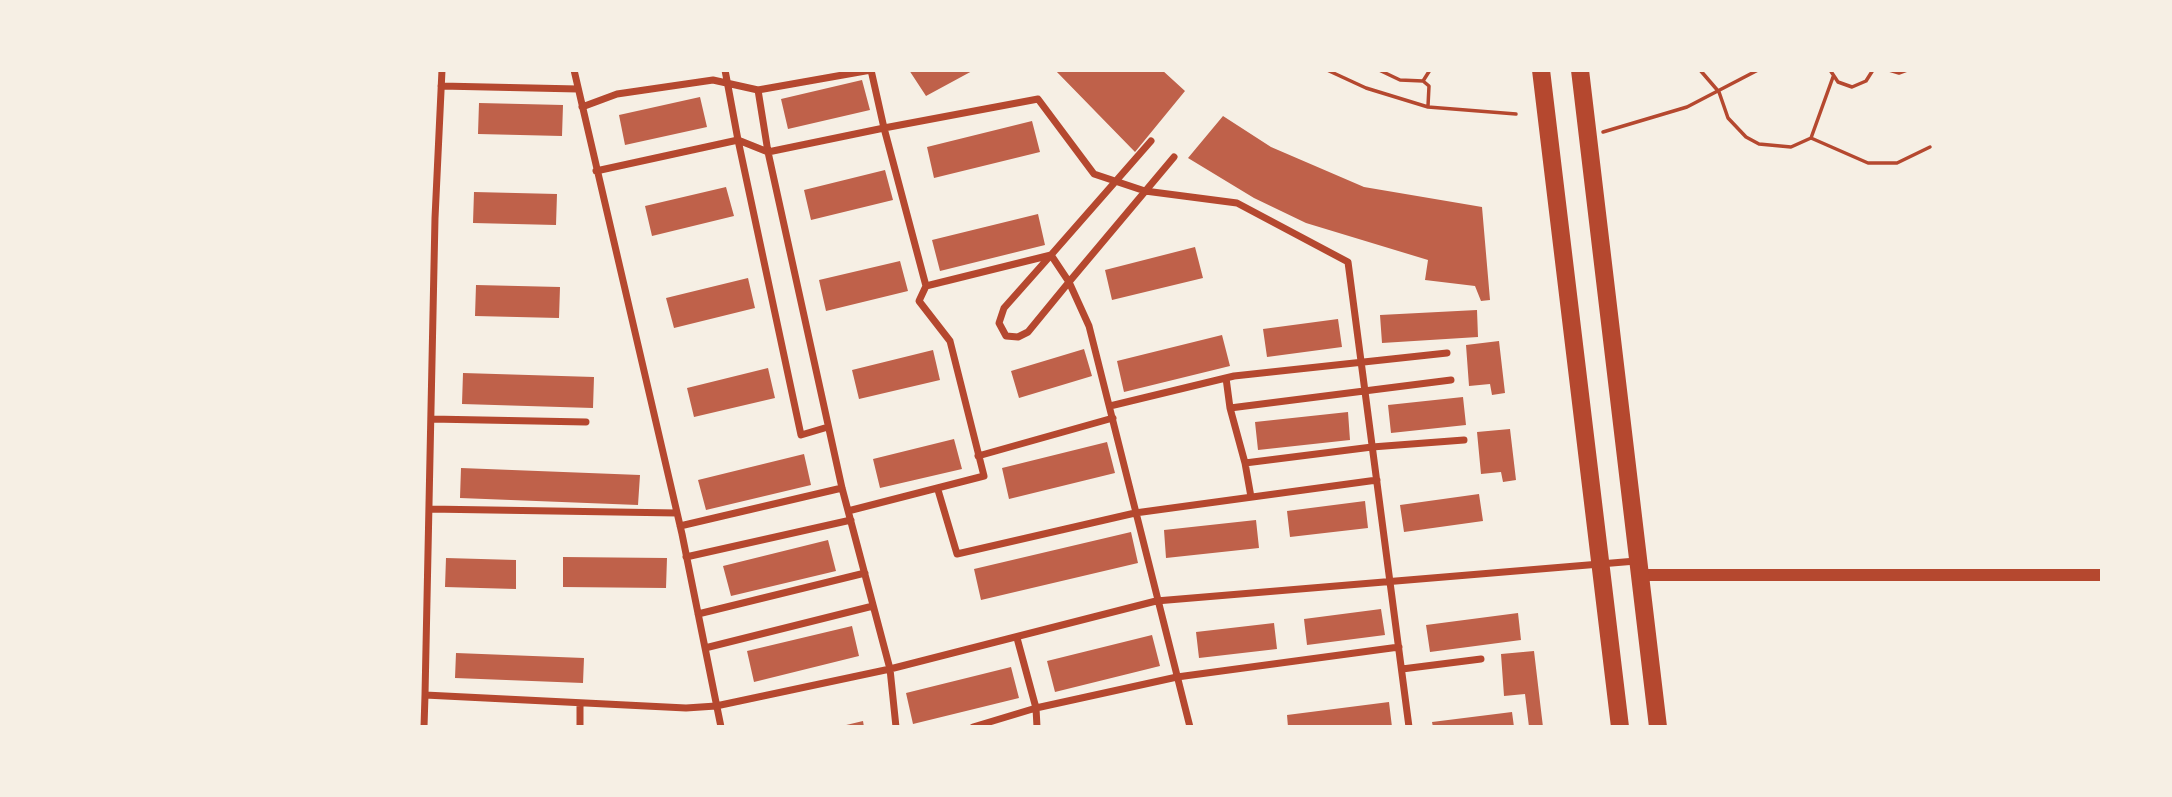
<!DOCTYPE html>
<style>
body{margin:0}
#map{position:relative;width:2172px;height:797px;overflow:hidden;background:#f6efe4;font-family:Ubuntu,sans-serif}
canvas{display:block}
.frame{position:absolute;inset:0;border:72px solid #f6efe4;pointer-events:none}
</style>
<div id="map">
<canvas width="2172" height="797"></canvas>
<div class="frame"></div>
</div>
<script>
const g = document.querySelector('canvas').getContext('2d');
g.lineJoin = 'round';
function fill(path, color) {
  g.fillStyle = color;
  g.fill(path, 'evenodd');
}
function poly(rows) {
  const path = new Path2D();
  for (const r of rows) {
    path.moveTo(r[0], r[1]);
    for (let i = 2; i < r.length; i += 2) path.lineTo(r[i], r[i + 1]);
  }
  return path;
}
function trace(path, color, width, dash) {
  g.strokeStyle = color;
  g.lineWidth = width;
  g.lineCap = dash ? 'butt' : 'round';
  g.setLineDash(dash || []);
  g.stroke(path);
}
fill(poly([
 [909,70,974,70,926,96],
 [1055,70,1162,70,1185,91,1135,152],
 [862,80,870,110,788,129,781,99],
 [700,97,707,127,625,145,619,115],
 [479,103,563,105,562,136,478,134],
 [1223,116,1271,147,1364,187,1482,207,1490,300,1481,301,1475,286,1425,280,1428,260,1306,223,1254,198,1188,158],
 [1032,121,1040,152,934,178,927,147],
 [885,170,893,200,811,220,804,190],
 [726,187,734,216,652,236,645,206],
 [474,192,557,194,556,225,473,223],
 [1038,214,1045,245,940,271,932,240],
 [1195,247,1203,278,1112,300,1105,270],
 [900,261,908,291,826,311,819,280],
 [748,278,755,308,674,328,666,298],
 [476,285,560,287,559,318,475,316],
 [1477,310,1478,337,1382,343,1380,315],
 [1338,319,1342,347,1267,357,1263,329],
 [1222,335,1230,366,1124,392,1117,361],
 [1499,341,1505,393,1492,395,1490,384,1469,386,1466,345],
 [1084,349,1092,376,1019,398,1011,371],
 [933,350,940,380,859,399,852,370],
 [768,368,775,398,694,417,687,388],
 [463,373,594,377,593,408,462,404],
 [1463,397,1466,425,1391,433,1388,405],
 [1348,412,1350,440,1258,450,1255,422],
 [1510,429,1516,480,1503,482,1501,472,1481,474,1477,432],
 [954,439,962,469,880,488,873,459],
 [1107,442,1115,473,1009,499,1002,468],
 [804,454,811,485,706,510,698,480],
 [461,468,640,475,638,505,460,498],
 [1479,494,1483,521,1404,532,1400,505],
 [1365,501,1368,528,1290,537,1287,511],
 [1256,520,1259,548,1166,558,1164,530],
 [1131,532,1138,563,981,600,974,569],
 [828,540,836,571,731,596,723,566],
 [563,557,667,558,666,588,563,587],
 [446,558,516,560,516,589,445,587],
 [1381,609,1385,635,1307,645,1304,619],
 [1518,613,1521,640,1430,652,1426,625],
 [1274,623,1277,649,1199,658,1196,632],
 [852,626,859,656,754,682,747,651],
 [1152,635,1160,666,1055,692,1047,661],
 [1534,651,1540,702,1543,727,1529,727,1525,694,1504,696,1501,654],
 [456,653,584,658,583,683,455,678],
 [1011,667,1019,698,913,724,906,693],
 [1389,702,1392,727,1288,727,1287,715],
 [1512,712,1514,727,1433,727,1432,722],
 [863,721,864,727,843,727,842,726]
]), '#bf614a');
trace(poly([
 [1327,70,1366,88,1428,107,1516,114],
 [1379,70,1400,80,1423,81,1429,86,1428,106],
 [1700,70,1719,92,1728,118,1746,137,1759,144,1791,147,1811,138,1868,163,1897,163,1930,147],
 [1830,70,1838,82,1852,87,1866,81,1873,70],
 [1889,70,1899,73,1907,70],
 [1423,81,1430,70],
 [1603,132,1687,107,1758,70],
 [1811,138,1833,77]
]), '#b5482f', 3.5);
trace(poly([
 [442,70,435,218,425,695,686,708,716,706,890,669,1156,601,1636,561],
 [574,70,682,534,721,727],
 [441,86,578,89],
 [758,90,768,152,884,128,926,286,1051,255,1151,141],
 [582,107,617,94,713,80,758,90,871,70,884,128,1038,99,1094,174,1145,191,1237,203,1348,262,1409,727],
 [1174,157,1069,282,1028,332,1018,337,1006,336,999,323,1004,308,1051,255,1069,282,1089,326,1190,727],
 [596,171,738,140,725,70],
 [1226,378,1230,408,1451,380],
 [1110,406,1234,376,1447,353],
 [1230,408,1245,463,1372,447,1464,440],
 [431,419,586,422],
 [828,427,801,435,738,140,768,152,842,488,890,669,896,727],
 [978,456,1113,418],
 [1245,463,1251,497],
 [938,490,957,554,1135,513,1377,480],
 [429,509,677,513],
 [848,511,984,476,950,341,919,301,926,286],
 [680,526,842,488],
 [686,557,851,520],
 [698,614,865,573],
 [1017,638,1036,708,1037,727],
 [705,648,873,606],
 [1402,669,1481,659],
 [580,703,580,727],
 [424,727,425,695],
 [973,727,1036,708,1177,677,1399,647]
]), '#b5482f', 7);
trace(poly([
 [1639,575,2102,575]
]), '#b5482f', 12);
trace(poly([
 [1541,70,1620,727],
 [1580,70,1658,727]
]), '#b5482f', 18);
</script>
